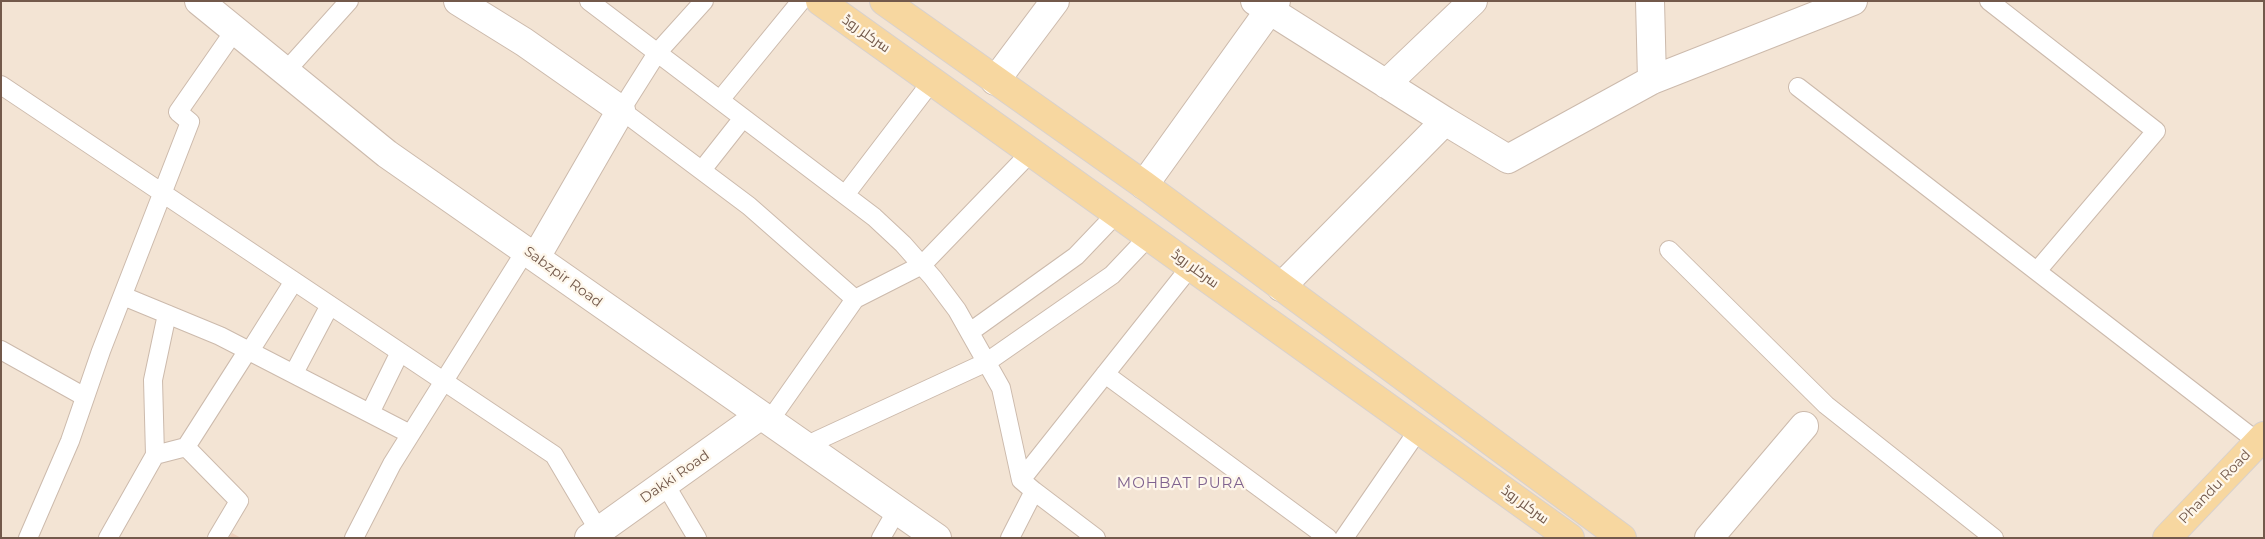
<!DOCTYPE html>
<meta charset="utf-8">
<style>
body{margin:0}
#map{position:relative;width:2265px;height:539px;overflow:hidden;background:#fbf3e5;font-family:Montserrat,sans-serif}
canvas{display:block}
.frame{position:absolute;inset:0;border:2px solid #73594b;pointer-events:none}
</style>
<div id="map">
<canvas width="2265" height="539"></canvas>
<div class="frame"></div>
</div>
<script>
const g = document.querySelector('canvas').getContext('2d');
g.lineJoin = 'round';
function fill(path, color) {
  g.fillStyle = color;
  g.fill(path, 'evenodd');
}
function poly(rows) {
  const path = new Path2D();
  for (const r of rows) {
    path.moveTo(r[0], r[1]);
    for (let i = 2; i < r.length; i += 2) path.lineTo(r[i], r[i + 1]);
  }
  return path;
}
function trace(path, color, width, dash) {
  g.strokeStyle = color;
  g.lineWidth = width;
  g.lineCap = dash ? 'butt' : 'round';
  g.setLineDash(dash || []);
  g.stroke(path);
}
function write(font, color, halo, rows, align = 'center') {
  g.font = font + ' Montserrat,Cairo,sans-serif';
  g.lineWidth = 4.5;
  g.setLineDash([]);
  g.textBaseline = 'middle';
  g.strokeStyle = halo;
  g.fillStyle = color;
  for (const [text, x, y, turn = 0] of rows) {
    g.save();
    g.translate(x, y);
    g.rotate((+turn || 0) * Math.PI / 180);
    g.textAlign = isNaN(turn) ? turn : align;
    if (halo) g.strokeText(text, 0, 0);
    g.fillText(text, 0, 0);
    g.restore();
  }
}
fill(poly([
 [1,1,2264,1,2264,538,1,538]
]), '#f3e4d4');
fill(poly([
 [232,533,241,538,229,538]
]), '#efd2be');
const lane = poly([
 [589,1,874,217,903,244,933,278,957,310,1001,388,1021,480],
 [704,1,657,53,621,110,749,206,855,299],
 [1989,1,2156,131,2037,271],
 [286,71,349,1],
 [1,85,554,455,599,531],
 [1798,87,2258,442],
 [720,100,801,1],
 [702,170,743,118],
 [845,195,932,81],
 [1669,250,1826,405,1994,538],
 [123,296,220,336,410,434],
 [970,332,1076,256,1117,213],
 [1,350,85,397],
 [250,351,294,281],
 [294,373,330,305],
 [1105,374,1328,538],
 [370,413,400,352],
 [770,420,855,299,922,265,1031,152],
 [805,446,987,362,1112,275,1149,236],
 [186,447,239,501,217,538],
 [155,455,186,447,248,350],
 [665,484,697,538],
 [1034,491,1021,480,1191,266],
 [28,538,70,441,101,351,190,122,178,112,235,30],
 [108,538,155,455,153,380,167,314],
 [354,538,392,464,526,250],
 [881,538,897,510],
 [1010,538,1034,491,1096,538],
 [1344,538,1419,429]
]);
const street = poly([
 [199,1,387,154,937,538],
 [458,1,524,42,621,110,536,257],
 [1255,1,1445,121],
 [1650,1,1652,80],
 [995,81,1055,1],
 [1386,84,1473,1],
 [1144,185,1276,1],
 [1281,287,1445,121,1508,159,1652,80,1853,1],
 [589,538,761,415],
 [1709,538,1804,426]
]);
const primary = poly([
 [820,1,1570,538],
 [884,1,1144,185,1622,538],
 [2167,538,2264,436]
]);
trace(lane, '#ccbaac', 20);
trace(street, '#ccbaac', 30);
trace(primary, '#d8d1cd', 30);
trace(lane, '#fff', 18);
trace(street, '#fff', 28);
trace(primary, '#f7d7a0', 28);
write('14px', '#73594b', '#fef7eb', [
 ["سرکلر روڈ",866,34,35],
 ["سرکلر روڈ",1195,269,36],
 ["Sabzpir Road",563,277,36],
 ["Dakki Road",675,477,-35],
 ["Phandu Road",2215,487,-46],
 ["سرکلر روڈ",1525,505,36]
]);
g.letterSpacing = '1px';
write('15px', '#80638f', '#fef7eb', [
 ["MOHBAT PURA",1181,484]
]);
g.letterSpacing = '0px';
</script>
